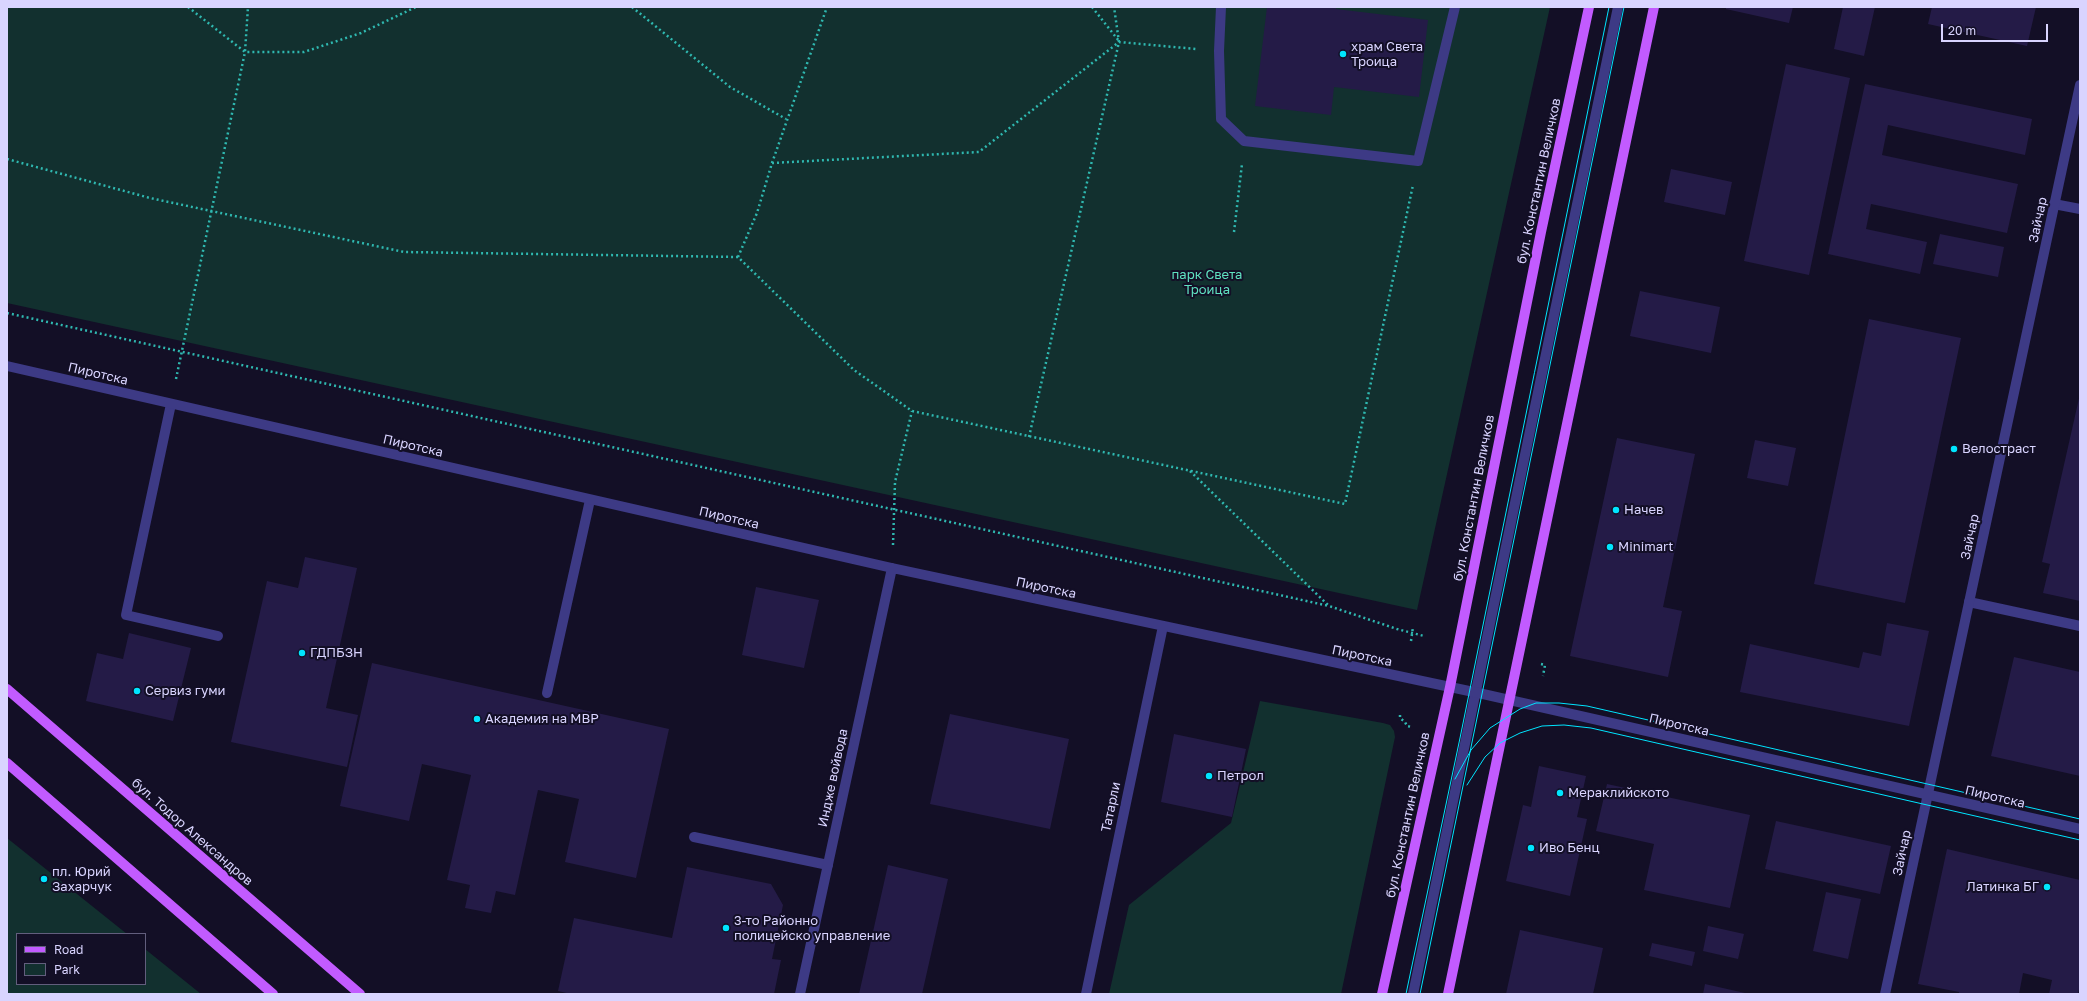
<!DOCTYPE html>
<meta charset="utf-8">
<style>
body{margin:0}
#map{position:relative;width:2087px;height:1001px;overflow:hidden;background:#130f26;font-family:"Golos Text",sans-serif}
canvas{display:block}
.frame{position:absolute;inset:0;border:8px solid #d9d4ff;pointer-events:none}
.legend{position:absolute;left:16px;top:933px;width:130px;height:52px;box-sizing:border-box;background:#130f26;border:1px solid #625e7d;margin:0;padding:5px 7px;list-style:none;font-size:12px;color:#d9d4ff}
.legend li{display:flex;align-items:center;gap:8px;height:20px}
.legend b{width:20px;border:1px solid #625e7d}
.scale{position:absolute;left:1941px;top:24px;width:107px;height:18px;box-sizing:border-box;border:2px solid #d9d4ff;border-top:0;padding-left:5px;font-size:12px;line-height:14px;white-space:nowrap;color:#d9d4ff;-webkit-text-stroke:3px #130f26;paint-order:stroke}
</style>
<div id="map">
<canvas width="2087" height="1001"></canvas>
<div class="frame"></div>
<ul class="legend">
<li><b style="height:5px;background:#c25bff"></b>Road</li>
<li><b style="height:11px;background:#12302f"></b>Park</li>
</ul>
<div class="scale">20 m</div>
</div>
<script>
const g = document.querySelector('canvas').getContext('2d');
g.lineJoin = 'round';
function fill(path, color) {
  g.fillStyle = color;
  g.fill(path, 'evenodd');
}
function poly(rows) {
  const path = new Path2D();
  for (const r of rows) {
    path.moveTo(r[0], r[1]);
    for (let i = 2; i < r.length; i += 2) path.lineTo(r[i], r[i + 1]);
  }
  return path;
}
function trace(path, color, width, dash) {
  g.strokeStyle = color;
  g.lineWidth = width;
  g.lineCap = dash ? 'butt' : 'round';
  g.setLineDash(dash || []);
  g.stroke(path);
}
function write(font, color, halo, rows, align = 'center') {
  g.font = font + ' "Golos Text",sans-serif';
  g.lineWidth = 4;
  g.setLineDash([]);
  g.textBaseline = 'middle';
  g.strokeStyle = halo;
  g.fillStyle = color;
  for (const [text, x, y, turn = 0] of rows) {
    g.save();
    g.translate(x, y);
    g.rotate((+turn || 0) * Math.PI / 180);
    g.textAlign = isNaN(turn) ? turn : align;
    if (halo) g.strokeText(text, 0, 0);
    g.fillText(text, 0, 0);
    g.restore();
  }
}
fill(poly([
 [7,7,1550,7,1417,610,7,303],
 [1260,701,1383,723,1390,725,1394,731,1395,737,1341,994,1109,994,1129,905,1231,823],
 [7,838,127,934,17,934,17,984,145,984,145,949,201,994,7,994]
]), '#12302f');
fill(poly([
 [1267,7,1336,7,1336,9,1428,20,1419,97,1334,87,1331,115,1255,106],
 [1726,7,1793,7,1789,23,1726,9],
 [1843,7,1875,7,1864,56,1834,49],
 [1932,7,2036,7,2027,46,1928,24],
 [1786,64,1850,78,1809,275,1744,261],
 [1865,84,2032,119,2025,155,1888,125,1882,155,2018,184,2007,233,1871,204,1866,229,1927,242,1920,274,1828,254],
 [1671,169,1732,182,1725,215,1664,202],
 [1940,234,2004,247,1998,277,1933,264],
 [1640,291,1720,307,1711,353,1630,336],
 [1869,319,1961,338,1905,603,1814,584],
 [2080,394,2080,601,2043,593,2050,564,2042,562],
 [1617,438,1695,454,1663,607,1682,611,1668,677,1570,656],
 [1755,440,1796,448,1788,486,1747,478],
 [305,557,357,568,326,708,358,715,347,767,231,742,267,581,298,588],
 [756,587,819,600,804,668,742,655],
 [1887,623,1929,631,1909,726,1740,692,1750,644,1859,668,1863,652,1881,656],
 [129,633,191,648,173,721,86,701,97,653,123,659],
 [2014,657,2080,672,2080,776,1991,756],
 [372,663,669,729,636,878,565,862,579,799,538,790,515,895,496,891,491,913,465,908,470,885,447,880,471,775,422,764,409,821,340,806],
 [950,714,1069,739,1050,829,930,804],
 [1174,734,1246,749,1232,817,1161,802],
 [1539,766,1586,776,1577,817,1587,819,1570,896,1506,881,1523,805,1531,807],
 [1607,784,1750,815,1730,908,1644,890,1654,844,1596,831],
 [1776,821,1891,846,1880,894,1765,869],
 [1947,849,2080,880,2080,985,2078,994,2049,994,2052,980,2023,973,2019,994,1959,994,1959,992,1918,984],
 [888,865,948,879,922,994,859,994],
 [687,867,771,884,783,905,772,959,781,960,774,994,571,994,558,991,574,918,672,938],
 [1826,892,1861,899,1848,959,1813,951],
 [1708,926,1744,934,1738,959,1703,951],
 [1520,930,1603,948,1593,994,1506,994],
 [1652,943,1695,952,1692,966,1649,956],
 [1705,984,1745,993,1745,994,1703,994]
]), '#241b47');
trace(poly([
 [188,7,245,52,304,52,361,33,416,7],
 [632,7,730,87,786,119],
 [1092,7,1119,41],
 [7,159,150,198,404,252,738,257,854,370,912,411,1345,504,1413,185],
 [772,163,979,152,1119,42,1196,49],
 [1234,232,1242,164],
 [738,257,757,213,772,163,827,7],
 [7,313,1329,606],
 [176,379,245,52,248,7],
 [1029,437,1119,42,1114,7],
 [1190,471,1329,606,1397,629,1424,636],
 [893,545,895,482,912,411],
 [1411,641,1413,627],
 [1541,664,1545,665,1543,676],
 [1400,715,1400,718,1405,722,1407,726,1412,727]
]), '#2fb8b0', 2.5, [2, 3]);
trace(poly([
 [1221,7,1219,51,1221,119,1244,141,1418,161,1455,7],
 [2054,204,2080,209],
 [171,404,126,615,218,636],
 [1969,602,2080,626],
 [547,693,590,500],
 [694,837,828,865],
 [1413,994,1618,7]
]), '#3d3a85', 10);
trace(poly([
 [7,366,892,568,1483,694,2080,829],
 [800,994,892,568],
 [1086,994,1163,626],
 [1885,994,2080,85]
]), '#3d3a85', 10);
trace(poly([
 [7,689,360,994],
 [7,763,273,994],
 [1382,994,1450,687,1541,232,1589,7],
 [1448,994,1654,7]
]), '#c25bff', 10);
trace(poly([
 [1455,779,1471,750,1490,728,1520,709,1536,703,1559,703,1587,706,2080,819],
 [1467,785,1485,757,1500,743,1520,733,1542,726,1564,725,1591,728,2080,840],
 [1406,994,1460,738,1609,7],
 [1420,994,1624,7]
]), '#00e5ff', 1);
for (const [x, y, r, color] of [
 [1343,54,4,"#00e5ff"],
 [1954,449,4,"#00e5ff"],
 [1616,510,4,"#00e5ff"],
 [1610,547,4,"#00e5ff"],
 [302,653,4,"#00e5ff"],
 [137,691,4,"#00e5ff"],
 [477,719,4,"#00e5ff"],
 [1209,776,4,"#00e5ff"],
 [1560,793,4,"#00e5ff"],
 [1531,848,4,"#00e5ff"],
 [44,879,4,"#00e5ff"],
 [2047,887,4,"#00e5ff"],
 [726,928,4,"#00e5ff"]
]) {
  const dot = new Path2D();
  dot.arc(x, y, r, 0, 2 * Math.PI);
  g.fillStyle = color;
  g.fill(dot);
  trace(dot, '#130f26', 1.5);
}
write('13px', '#d9d4ff', '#130f26', [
 ["храм Света",1351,47],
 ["Троица",1351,62],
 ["Велостраст",1962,449],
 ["Начев",1624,510],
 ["Minimart",1618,547],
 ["ГДПБЗН",310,653],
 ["Сервиз гуми",145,691],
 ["Академия на МВР",485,719],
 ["Петрол",1217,776],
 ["Мераклийското",1568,793],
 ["Иво Бенц",1539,848],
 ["пл. Юрий",52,872],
 ["Захарчук",52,887],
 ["Латинка БГ",2039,887,"right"],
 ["3-то Районно",734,921],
 ["полицейско управление",734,936]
], 'left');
write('13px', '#d9d4ff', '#130f26', [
 ["бул. Константин Величков",1539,181,-78],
 ["Зайчар",2038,220,-78],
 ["Пиротска",98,374,13],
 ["Пиротска",413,446,13],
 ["бул. Константин Величков",1474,498,-79],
 ["Пиротска",729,518,13],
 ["Зайчар",1970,537,-78],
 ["Пиротска",1046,588,12],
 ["Пиротска",1362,656,12],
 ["Пиротска",1679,725,13],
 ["Индже войвода",833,778,-78],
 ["Пиротска",1995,797,13],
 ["Татарли",1111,807,-78],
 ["бул. Константин Величков",1408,815,-78],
 ["бул. Тодор Александров",192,832,41],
 ["Зайчар",1902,853,-78]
]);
write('13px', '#5fe0c0', '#130f26', [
 ["парк Света",1207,275],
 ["Троица",1207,290]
]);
</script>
